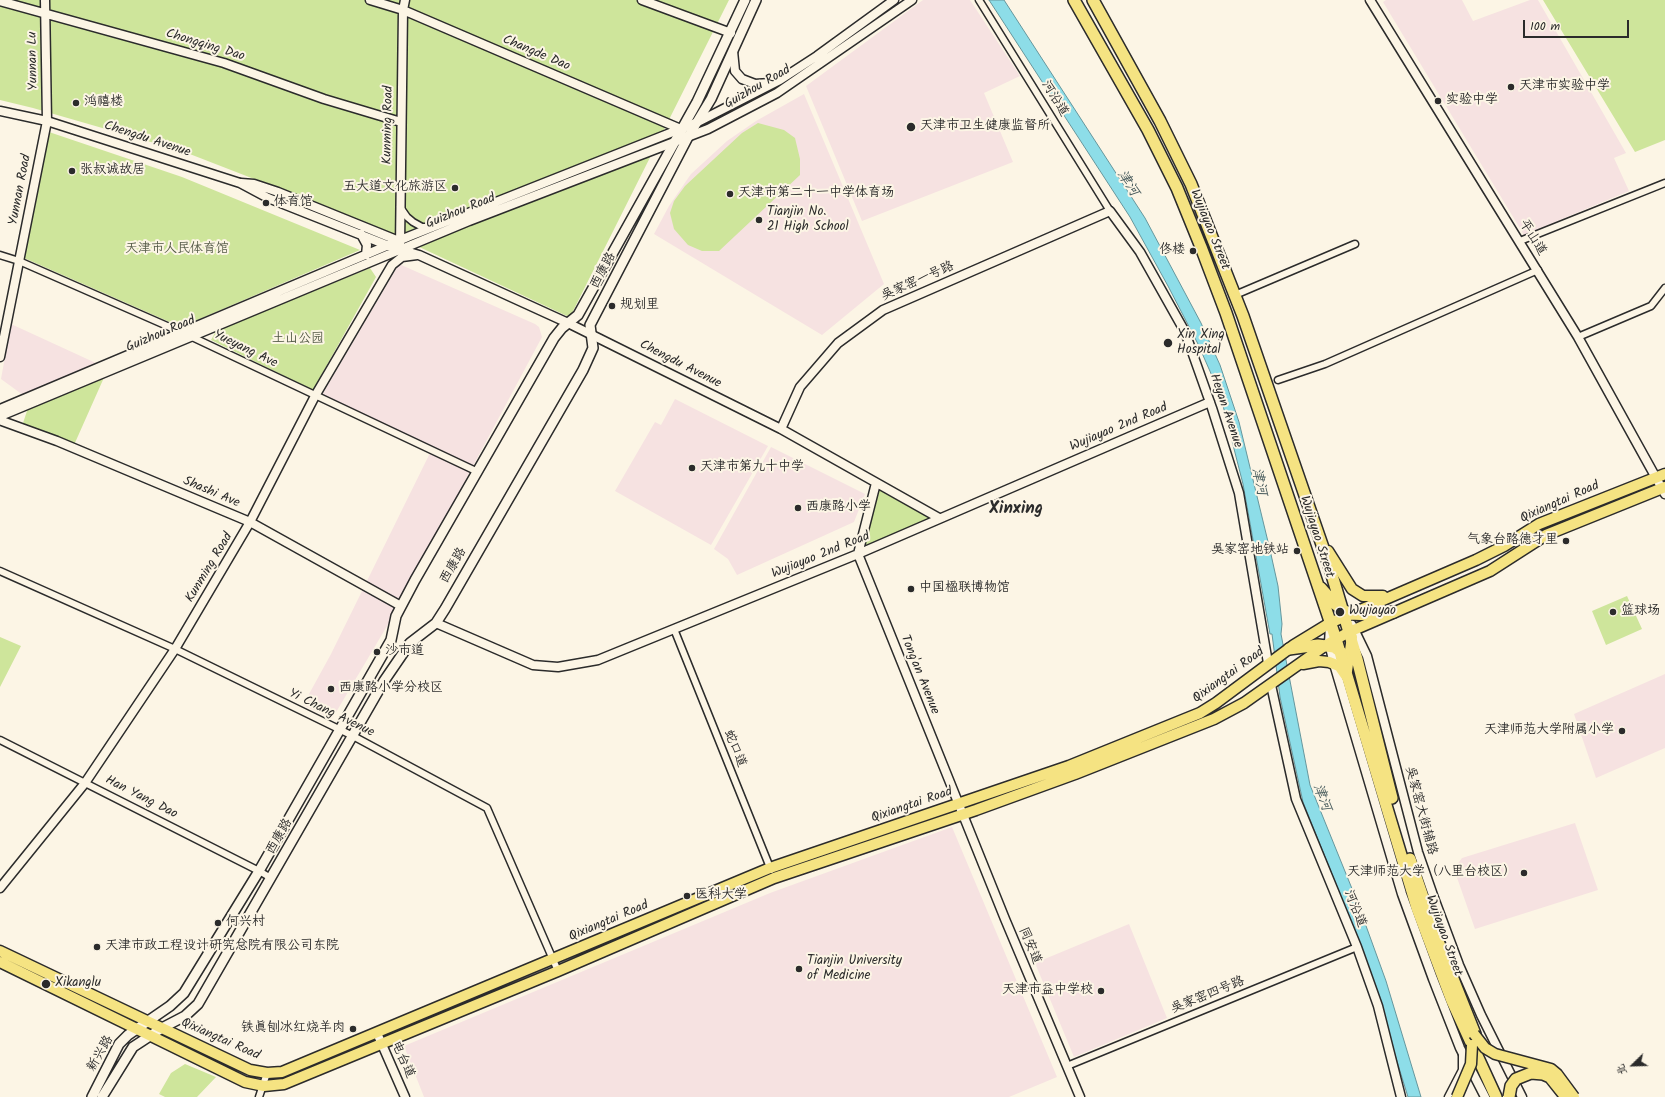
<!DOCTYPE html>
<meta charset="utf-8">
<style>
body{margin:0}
#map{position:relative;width:1665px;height:1097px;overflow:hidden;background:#fcf5e5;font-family:Kalam,"LXGW WenKai TC",sans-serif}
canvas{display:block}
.north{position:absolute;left:1613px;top:1045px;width:40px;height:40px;-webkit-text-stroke:3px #fcf5e5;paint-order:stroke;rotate:247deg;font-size:11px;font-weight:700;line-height:16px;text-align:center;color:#2b2b2b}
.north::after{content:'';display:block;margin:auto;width:14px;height:18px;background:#2b2b2b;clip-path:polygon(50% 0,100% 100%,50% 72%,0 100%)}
.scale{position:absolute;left:1523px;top:20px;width:106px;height:18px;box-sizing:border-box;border:2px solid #2b2b2b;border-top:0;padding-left:5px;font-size:12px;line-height:14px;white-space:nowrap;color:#2b2b2b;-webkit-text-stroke:3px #fcf5e5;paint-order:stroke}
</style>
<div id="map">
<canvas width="1665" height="1097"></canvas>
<div class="north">北</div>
<div class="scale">100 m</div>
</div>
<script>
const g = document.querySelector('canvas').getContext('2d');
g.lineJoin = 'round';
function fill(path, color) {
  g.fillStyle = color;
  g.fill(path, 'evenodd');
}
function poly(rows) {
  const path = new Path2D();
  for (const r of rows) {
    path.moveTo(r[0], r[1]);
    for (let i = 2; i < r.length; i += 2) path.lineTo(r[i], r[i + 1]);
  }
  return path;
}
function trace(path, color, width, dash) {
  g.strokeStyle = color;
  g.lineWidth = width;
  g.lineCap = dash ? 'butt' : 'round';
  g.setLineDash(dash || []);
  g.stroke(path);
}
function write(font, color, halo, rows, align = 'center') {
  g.font = font + ' Kalam,"LXGW WenKai TC",sans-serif';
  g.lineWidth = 4;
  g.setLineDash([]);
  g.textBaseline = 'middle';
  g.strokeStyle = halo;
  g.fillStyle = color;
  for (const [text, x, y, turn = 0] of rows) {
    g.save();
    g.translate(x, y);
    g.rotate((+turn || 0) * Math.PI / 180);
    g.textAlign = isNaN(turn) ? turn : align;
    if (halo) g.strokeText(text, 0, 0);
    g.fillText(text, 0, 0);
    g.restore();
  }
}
fill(poly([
 [923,0,970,0,1020,76,984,93,1013,162,862,221,806,86],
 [1386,0,1462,0,1473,21,1530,0,1538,0,1626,153,1614,158,1629,191,1524,235,1383,2],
 [804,94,884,284,822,335,654,234,669,206,691,174,727,141,756,121],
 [399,264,535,324,539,327,542,337,390,621,332,719,303,705,331,654,430,453,322,395],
 [11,324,98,364,23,395,1,379],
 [675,399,768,446,711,545,615,491,655,422,661,425],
 [771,447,865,494,854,522,737,575,728,559,714,549],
 [1665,674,1665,748,1596,778,1574,714],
 [1575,823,1598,890,1475,929,1454,869,1462,858],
 [952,827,1057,1077,1009,1097,424,1097,404,1046,770,893],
 [1129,924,1167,1018,1074,1057,1035,963]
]), '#f6e2e1');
fill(poly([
 [0,0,729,0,571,315,567,316,370,224,182,151,33,108,0,100],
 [1543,0,1665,0,1665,140,1635,152],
 [758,123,784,130,795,138,800,159,800,175,719,251,702,251,688,245,674,229,670,213,674,201,685,186,742,133],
 [49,132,182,177,360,250,181,327,24,258],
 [370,268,376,277,313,390,211,340,216,331],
 [106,373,74,445,22,426,28,408],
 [874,485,938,522,857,557],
 [1627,596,1642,629,1606,645,1592,611],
 [0,637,21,646,0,687],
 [185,1064,216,1077,197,1097,165,1097,159,1094,171,1073]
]), '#cee59b');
const water = poly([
 [989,0,1004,0,1145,218,1201,323,1220,365,1239,422,1270,550,1278,586,1282,624,1281,634,1310,785,1357,901,1386,981,1421,1097,1408,1097,1364,954,1303,802,1280,697,1272,634,1270,634,1243,484,1220,394,1198,344,1168,286,1130,217,989,0]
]);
fill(water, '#8ddde8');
trace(water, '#66969c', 1);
const minor = poly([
 [979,0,1110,211],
 [400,207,407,217,413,222,422,227,430,227],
 [1520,241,1665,183],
 [0,255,19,261,190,336,478,472],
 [1235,295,1355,244],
 [1578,337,1651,306,1665,288],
 [1278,380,1325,364,1538,270],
 [0,571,175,649,353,736,487,808,558,971],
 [674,629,771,870],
 [0,740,259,871,271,878],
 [1067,1066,1357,947],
 [259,1097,267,1073],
 [1448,1097,1462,1070,1462,1055]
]);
const tertiary = poly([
 [370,0,403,10,683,130],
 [642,0,731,33],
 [1370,0,1578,337,1665,494],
 [0,1,224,63,324,99,401,122],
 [733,51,735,71,742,79,755,84,770,83],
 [0,111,47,121,240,183,268,198,389,246,419,255,568,323,781,429,939,518],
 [241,183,254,184,278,192,399,241],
 [361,234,367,245,366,255],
 [400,245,403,10,405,0],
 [0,357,47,121,45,0],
 [0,409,410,236,698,122,780,80,817,56,894,0],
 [3,415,469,221,708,129,777,93,912,0],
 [2,421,57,441,250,522,401,606],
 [781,429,800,387,838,343,883,310,1110,211,1140,252,1185,332,1212,408,1239,493,1268,663],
 [876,483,858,554,1005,919,1080,1097],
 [436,623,533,665,558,667,598,660,858,554,1210,402],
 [1352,625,1367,656,1418,852,1434,898,1459,965,1481,1015,1522,1097],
 [1330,626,1329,643,1334,664,1402,894,1433,979,1460,1048,1485,1097],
 [1271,685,1296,799,1357,947,1378,1006,1401,1097],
 [0,888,85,783,175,649,250,522,315,396,392,265,402,257,417,255],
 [377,1033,405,1097]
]);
const secondary = poly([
 [92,1097,119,1044,128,1035,170,1006,184,993,259,871,391,640,396,616,415,580,554,338,562,328,578,315,697,102,745,0],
 [102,1097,133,1047,162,1028,185,1016,198,1004,384,681,410,643,436,623,445,609,583,370,593,348,590,325,688,137,711,99,756,0]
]);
const primary = poly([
 [1328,551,1352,589,1363,596,1383,596],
 [1303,664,1319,661,1329,662,1339,666,1346,676],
 [1347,671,1352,637],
 [0,951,250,1070,267,1073,282,1072,770,868,1069,766,1200,713,1216,703,1294,645,1330,623,1476,560,1504,546,1539,524,1665,474],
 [0,962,245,1082,264,1086,284,1084,558,971,774,878,976,810,1075,774,1214,719,1244,703,1326,645,1349,632,1490,571,1546,535,1665,487]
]);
const trunk = poly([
 [1074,0,1148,130,1177,188,1201,247,1226,313,1336,639,1417,908,1452,1001,1496,1097],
 [1093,0,1160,121,1191,184,1243,316,1329,565,1357,659,1392,798],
 [1321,588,1335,604,1349,614,1373,615,1394,612],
 [1289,649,1318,645,1334,647,1341,652],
 [1410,859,1438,941,1475,1034]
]);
trace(minor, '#2b2b2b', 9);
trace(tertiary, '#2b2b2b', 11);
trace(secondary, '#2b2b2b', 12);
trace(primary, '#2b2b2b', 13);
trace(trunk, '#2b2b2b', 14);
trace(minor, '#fcf5e5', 6);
trace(tertiary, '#fcf5e5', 8);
trace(secondary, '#fcf5e5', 9);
trace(primary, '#f5e382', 10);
trace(trunk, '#f5e382', 11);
const primaryBridge = poly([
 [1474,1034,1485,1048,1495,1054,1551,1069,1557,1074,1574,1097],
 [1457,1097,1471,1064,1472,1045]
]);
const trunkBridge = poly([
 [1509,1097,1511,1086,1516,1079,1531,1073,1543,1074,1550,1077,1566,1097]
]);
trace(primaryBridge, '#2b2b2b', 13, []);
trace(trunkBridge, '#2b2b2b', 14, []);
trace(primaryBridge, '#f5e382', 10);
trace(trunkBridge, '#f5e382', 11);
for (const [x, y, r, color] of [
 [1511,87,4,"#2b2b2b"],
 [1438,101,4,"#2b2b2b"],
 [76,103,4,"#2b2b2b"],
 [911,127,5,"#2b2b2b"],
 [72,171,4,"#2b2b2b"],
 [455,188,4,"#2b2b2b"],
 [730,194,4,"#2b2b2b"],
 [266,203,4,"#2b2b2b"],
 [759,220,4,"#2b2b2b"],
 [1193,251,4,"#2b2b2b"],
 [612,306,4,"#2b2b2b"],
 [1168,343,5,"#2b2b2b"],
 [692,468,4,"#2b2b2b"],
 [798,508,4,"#2b2b2b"],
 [1566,541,4,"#2b2b2b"],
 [1297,551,4,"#2b2b2b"],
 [911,589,4,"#2b2b2b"],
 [1340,612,5,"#2b2b2b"],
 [1613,612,4,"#2b2b2b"],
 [377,652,4,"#2b2b2b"],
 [331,689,4,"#2b2b2b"],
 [1622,731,4,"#2b2b2b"],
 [1524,873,4,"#2b2b2b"],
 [687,896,4,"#2b2b2b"],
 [218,923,4,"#2b2b2b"],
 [97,947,4,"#2b2b2b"],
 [799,969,4,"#2b2b2b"],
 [46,984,5,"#2b2b2b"],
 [1101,991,4,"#2b2b2b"],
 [353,1029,4,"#2b2b2b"]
]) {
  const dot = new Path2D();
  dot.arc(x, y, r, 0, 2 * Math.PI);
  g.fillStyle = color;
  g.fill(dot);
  trace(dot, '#fcf5e5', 1.5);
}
write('13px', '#2b2b2b', '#fcf5e5', [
 ["Chongqing Dao",205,46,17],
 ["Changde Dao",536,54,23],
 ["Yunnan Lu",34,61,-91],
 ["Guizhou Road",758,88,-30],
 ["河沿道",1054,99,58],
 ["Kunming Road",389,125,-89],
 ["Chengdu Avenue",147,140,18],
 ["Yunnan Road",21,190,-79],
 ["Guizhou Road",461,212,-22],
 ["Wujiayao Street",1209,230,68],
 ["平山道",1532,238,58],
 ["西康路",604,271,-62],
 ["吴家窑一号路",918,282,-24],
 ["Guizhou Road",161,335,-23],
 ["Yueyang Ave",245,350,26],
 ["Chengdu Avenue",680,365,27],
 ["Heyan Avenue",1225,411,71],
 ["Wujiayao 2nd Road",1119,428,-23],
 ["Shashi Ave",211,493,23],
 ["Qixiangtai Road",1560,503,-24],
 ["Wujiayao Street",1316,537,72],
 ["Wujiayao 2nd Road",821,556,-22],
 ["西康路",454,566,-60],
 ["Kunming Road",210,568,-59],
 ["Tong'an Avenue",919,675,68],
 ["Qixiangtai Road",1229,676,-36],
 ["Yi Chang Avenue",331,714,26],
 ["蛇口道",734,749,68],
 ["Han Yang Dao",141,798,27],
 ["Qixiangtai Road",912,806,-19],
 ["吴家窑大街辅路",1420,811,75],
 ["西康路",280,837,-60],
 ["河沿道",1354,909,68],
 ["Qixiangtai Road",609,922,-23],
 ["Wujiayao Street",1443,936,70],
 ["同安道",1029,946,67],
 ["吴家窑四号路",1208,996,-22],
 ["Qixiangtai Road",220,1040,24],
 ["新兴路",101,1054,-60],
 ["电台道",402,1060,66]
]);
write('13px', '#2b2b2b', '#fcf5e5', [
 ["天津市实验中学",1519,87],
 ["实验中学",1446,101],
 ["鸿禧楼",84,103],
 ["天津市卫生健康监督所",920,127],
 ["张叔诚故居",80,171],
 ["五大道文化旅游区",447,188,"right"],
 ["天津市第二十一中学体育场",738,194],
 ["体育馆",274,203],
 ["Tianjin No.",767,213],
 ["21 High School",767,228],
 ["佟楼",1185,251,"right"],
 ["规划里",620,306],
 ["Xin Xing",1177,336],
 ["Hospital",1177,351],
 ["天津市第九十中学",700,468],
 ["西康路小学",806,508],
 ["气象台路德才里",1558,541,"right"],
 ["吴家窑地铁站",1289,551,"right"],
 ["中国楹联博物馆",919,589],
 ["Wujiayao",1349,612],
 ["篮球场",1621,612],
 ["沙市道",385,652],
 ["西康路小学分校区",339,689],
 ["天津师范大学附属小学",1614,731,"right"],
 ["天津师范大学（八里台校区）",1516,873,"right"],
 ["医科大学",695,896],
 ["何兴村",226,923],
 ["天津市政工程设计研究总院有限公司东院",105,947],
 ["Tianjin University",807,962],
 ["of Medicine",807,977],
 ["Xikanglu",55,984],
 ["天津市益中学校",1093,991,"right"],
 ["铁真刨冰红烧羊肉",345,1029,"right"]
], 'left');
write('13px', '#545a47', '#fcf5e5', [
 ["天津市人民体育馆",177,250],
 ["土山公园",298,340]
]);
write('italic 14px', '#44585a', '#fcf5e5', [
 ["津河",1127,184,57],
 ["津河",1258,482,78],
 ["津河",1321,798,69]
]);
write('bold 17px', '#2b2b2b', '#fcf5e5', [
 ["Xinxing",1016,510]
]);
</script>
